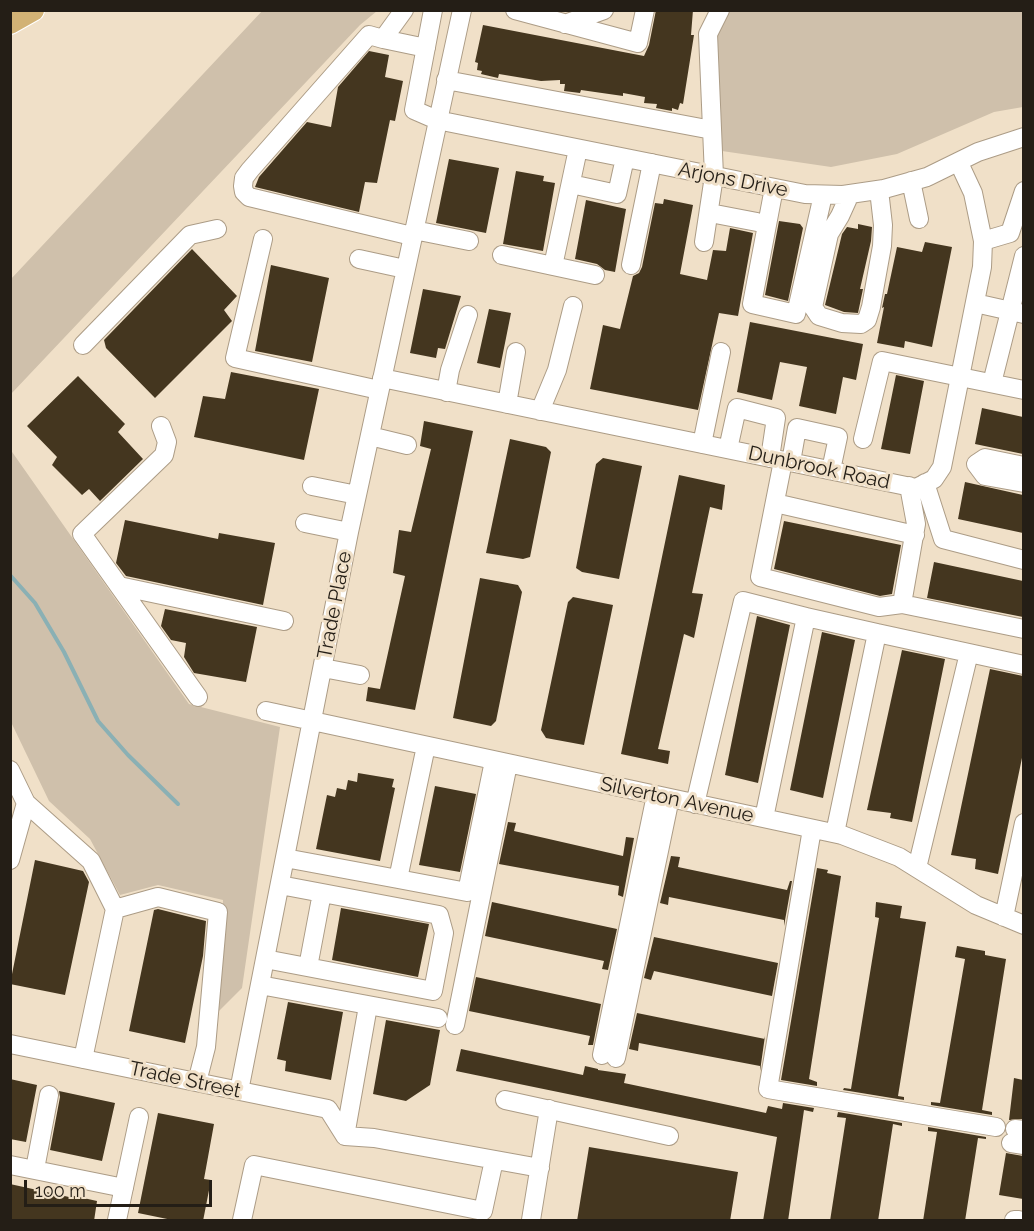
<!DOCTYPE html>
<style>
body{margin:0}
#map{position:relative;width:1034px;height:1231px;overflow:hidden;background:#f0e0c8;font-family:Raleway,sans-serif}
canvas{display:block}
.frame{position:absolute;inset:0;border:12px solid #241e16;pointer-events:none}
.scale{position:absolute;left:24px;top:1180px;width:188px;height:27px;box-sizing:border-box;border:3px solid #241e16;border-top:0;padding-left:8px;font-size:18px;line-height:21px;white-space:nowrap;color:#241e16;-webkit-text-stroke:4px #f0e0c8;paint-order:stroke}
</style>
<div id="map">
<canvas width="1034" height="1231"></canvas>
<div class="frame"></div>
<div class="scale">100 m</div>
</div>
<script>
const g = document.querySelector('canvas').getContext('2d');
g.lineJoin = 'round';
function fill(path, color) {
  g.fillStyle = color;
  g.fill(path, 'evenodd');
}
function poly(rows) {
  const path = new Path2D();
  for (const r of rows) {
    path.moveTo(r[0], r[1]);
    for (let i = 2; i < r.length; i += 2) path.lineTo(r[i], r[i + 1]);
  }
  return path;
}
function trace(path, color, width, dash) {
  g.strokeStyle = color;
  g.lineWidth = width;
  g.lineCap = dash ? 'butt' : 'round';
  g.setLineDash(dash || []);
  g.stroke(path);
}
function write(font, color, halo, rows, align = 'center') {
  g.font = font + ' Raleway,sans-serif';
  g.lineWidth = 6;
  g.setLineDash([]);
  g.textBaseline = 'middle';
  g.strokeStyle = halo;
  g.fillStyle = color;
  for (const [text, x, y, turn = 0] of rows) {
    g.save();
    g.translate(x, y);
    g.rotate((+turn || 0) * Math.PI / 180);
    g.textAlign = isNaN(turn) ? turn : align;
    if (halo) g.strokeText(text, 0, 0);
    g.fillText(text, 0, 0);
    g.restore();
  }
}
fill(poly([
 [263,10,377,11,360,25,11,394,11,279],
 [726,11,1023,11,1023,107,994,112,897,154,831,167,722,151,715,32],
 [10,449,189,704,280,727,242,988,219,1011,223,900,158,885,120,895,90,839,49,801,11,722]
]), '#cfc0ab');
trace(poly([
 [10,575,35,603,64,652,98,721,128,755,178,804]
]), '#8ab0b4', 4);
fill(poly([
 [656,10,693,10,691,35,694,35,683,104,680,103,678,110,672,108,672,111,656,108,657,104,644,103,645,97,623,93,623,96,581,90,580,93,564,91,565,84,560,84,560,80,541,81,499,74,498,78,481,74,482,71,477,70,478,63,475,62,483,25,644,56,649,45],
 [369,51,389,55,385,77,403,81,395,121,390,120,377,183,365,182,359,212,255,187,259,177,307,122,331,127,338,87],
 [449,159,499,168,486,233,436,223],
 [516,171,544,176,543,181,555,183,543,251,503,244],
 [664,199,693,205,680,274,707,280,713,250,726,251,730,228,753,233,738,316,719,313,698,410,590,389,603,325,620,329,633,276,639,273,642,267,655,203,663,204],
 [586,200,626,209,615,272,605,270,597,264,575,259],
 [779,221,800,224,803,228,788,301,765,295],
 [858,224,872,227,871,241,860,289,863,289,858,313,844,312,825,305,842,234,847,227,858,229],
 [925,242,952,247,932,347,905,341,904,348,877,343,884,307,882,308,885,294,887,294,897,247,922,252],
 [192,249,237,296,224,310,232,321,155,398,106,348,104,340],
 [271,265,329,278,312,362,255,351],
 [423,289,461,296,445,349,438,348,436,358,410,353],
 [489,309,511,313,500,368,477,363],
 [750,322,863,344,856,380,843,377,836,414,799,406,807,367,780,362,772,400,737,392],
 [231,372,319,389,304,460,194,437,203,396,225,399],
 [896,375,924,381,910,454,881,449],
 [78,376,125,424,118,432,143,459,100,501,89,489,82,495,52,465,57,457,27,426],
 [982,408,1023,417,1023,454,975,444],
 [424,421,473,431,415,710,366,701,368,687,380,689,405,576,393,573,399,530,411,532,431,449,420,446],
 [510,439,546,447,551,452,530,557,523,559,486,553],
 [603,458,642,466,619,579,582,572,576,568,596,464],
 [679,475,725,485,722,510,710,507,692,593,703,594,694,638,684,634,658,749,670,751,668,764,621,754],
 [965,482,1023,495,1023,533,958,519],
 [125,520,218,539,219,533,275,543,263,605,126,576,116,563],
 [784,521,901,545,892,594,880,596,774,569],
 [934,562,1023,581,1023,617,927,598],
 [480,578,518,585,522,592,496,721,491,726,453,718],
 [573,597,613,605,584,745,546,738,541,730,568,602],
 [165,609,257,627,246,682,194,673,184,657,186,643,171,640,161,626],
 [757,616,790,625,758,783,725,775],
 [822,632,855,640,823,798,790,790],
 [902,650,945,659,912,822,890,818,891,813,867,810],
 [990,669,1023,676,1023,753,998,874,975,869,976,859,951,855],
 [358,773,394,779,392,787,395,788,380,861,316,849,327,795,335,797,337,788,346,790,348,780,357,782],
 [435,786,476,794,460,872,419,865],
 [508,822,516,823,514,831,623,856,626,837,634,838,623,897,618,895,619,886,499,864],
 [671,856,680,857,678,867,787,890,790,881,792,881,784,926,784,920,669,897,668,905,660,903],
 [35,860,83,871,89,882,65,995,10,984],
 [817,868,828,870,827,873,841,876,809,1079,817,1082,817,1086,781,1080],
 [492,902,617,929,608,970,602,969,604,961,485,936],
 [876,902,902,906,900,918,926,922,898,1096,904,1097,904,1100,843,1090,844,1088,851,1089,879,918,875,917],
 [341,908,429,924,418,977,332,960],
 [158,909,206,921,203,956,185,1043,129,1031,154,910],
 [654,937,778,963,772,996,654,971,651,980,644,978],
 [957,946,985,951,985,955,1006,959,982,1110,992,1112,992,1115,931,1105,931,1102,940,1103,965,959,955,957],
 [476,977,601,1004,593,1045,588,1045,590,1036,469,1011],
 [288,1002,343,1012,331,1080,285,1071,286,1061,277,1059],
 [637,1013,765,1039,765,1036,760,1071,760,1066,639,1043,638,1051,629,1049],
 [386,1020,440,1030,430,1085,406,1101,373,1094],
 [461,1049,583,1075,585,1066,598,1069,598,1070,626,1074,624,1083,766,1113,768,1106,782,1109,783,1103,814,1108,813,1112,804,1110,788,1221,763,1221,777,1137,456,1071],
 [1014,1078,1023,1080,1023,1119,1009,1120],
 [10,1079,37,1085,26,1142,10,1139],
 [59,1091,115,1103,102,1161,50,1150,60,1097],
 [838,1112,902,1123,902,1126,893,1124,878,1221,830,1221,846,1118,837,1117],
 [158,1113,214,1124,204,1179,211,1180,203,1221,177,1221,138,1213],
 [928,1127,986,1137,986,1139,978,1138,965,1221,923,1221,937,1132,928,1131],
 [589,1147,738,1172,730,1221,577,1221],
 [1006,1153,1023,1156,1023,1199,999,1195],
 [10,1184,69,1197,70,1195,97,1201,94,1221,10,1221]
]), '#44361f');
const minor = poly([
 [404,10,383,39,426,48],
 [433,10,414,110,437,120,805,194,843,195,884,189,927,177,978,152,1024,137],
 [515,10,638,43,645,10],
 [565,24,604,10],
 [383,39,369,35,250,170,244,178,243,186,244,192,249,197,412,236],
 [446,80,712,130],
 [911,181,919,219],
 [571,184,617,194,625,158],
 [774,188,752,304,796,314,823,195],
 [850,194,840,216,829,234,813,307,819,316,842,323,861,324,867,320,871,307,882,246,883,225,879,190],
 [710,213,757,222],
 [414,230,469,241],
 [263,239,235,358,379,390],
 [983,241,1010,233,1024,191],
 [704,242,714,176,708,34,720,10],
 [502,255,553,266,578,149],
 [359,259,405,269],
 [631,265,652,163],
 [553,266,595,275],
 [975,303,1024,314],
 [83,345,190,235,217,229],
 [382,378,916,488,934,479,942,467,982,267,983,241,973,193,959,163],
 [992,383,1024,256],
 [446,392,450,370,468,315],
 [507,404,516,352],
 [540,411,557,370,573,306],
 [161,426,167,442,164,455,82,534,198,697],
 [370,436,407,445],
 [863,439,882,361,1024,390],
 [702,444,721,352],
 [728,449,737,408,776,418,770,458],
 [783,461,760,577,879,607,902,604],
 [791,462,797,428,838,437,831,470],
 [1024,466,985,458,976,464,985,476,1024,483],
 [925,483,943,539,1024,560],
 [312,486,357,495],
 [909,486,916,524,902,604,1024,629],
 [775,503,915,535],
 [305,523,349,532],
 [119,586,284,621],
 [806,617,877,633],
 [969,653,1024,665],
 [323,668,360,675],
 [266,711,842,835,899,857,976,905,1024,925],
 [10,770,26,803],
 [695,804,743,601,806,617,764,818],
 [812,829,768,1089,996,1127],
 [835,833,877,633,969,653,917,868],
 [285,858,398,879,426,746],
 [10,860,26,803,91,861,115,909,158,897,218,912,206,1047,197,1082],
 [398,879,467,892,494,761],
 [1004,917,1024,823],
 [265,959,433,991,444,933,439,915,280,885],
 [308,967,322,893],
 [260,985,438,1018],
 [455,1025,508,764],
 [10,1044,328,1109,345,1136],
 [602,1055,656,795],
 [616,1058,670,798],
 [83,1059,115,909],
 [239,1091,349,532,462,10],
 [505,1100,669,1136],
 [1015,1129,1024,1130],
 [345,1136,374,1138,540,1168],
 [345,1136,368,1006],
 [1011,1143,1024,1145],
 [10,1165,124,1188],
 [35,1169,49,1095],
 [117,1220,139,1117],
 [242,1220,254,1165,483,1211,494,1160],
 [531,1220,549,1109],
 [1014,1220,1019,1220]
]);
const major = poly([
 [10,23,33,10]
]);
trace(minor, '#ac9c86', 20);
trace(major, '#fff', 24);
trace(minor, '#fff', 18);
trace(major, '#d2b275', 22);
write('20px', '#241e16', '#f0e0c8', [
 ["Arjons Drive",733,180,11],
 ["Dunbrook Road",819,468,12],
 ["Trade Place",335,605,-79],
 ["Silverton Avenue",677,800,12],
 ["Trade Street",185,1080,12]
]);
</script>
